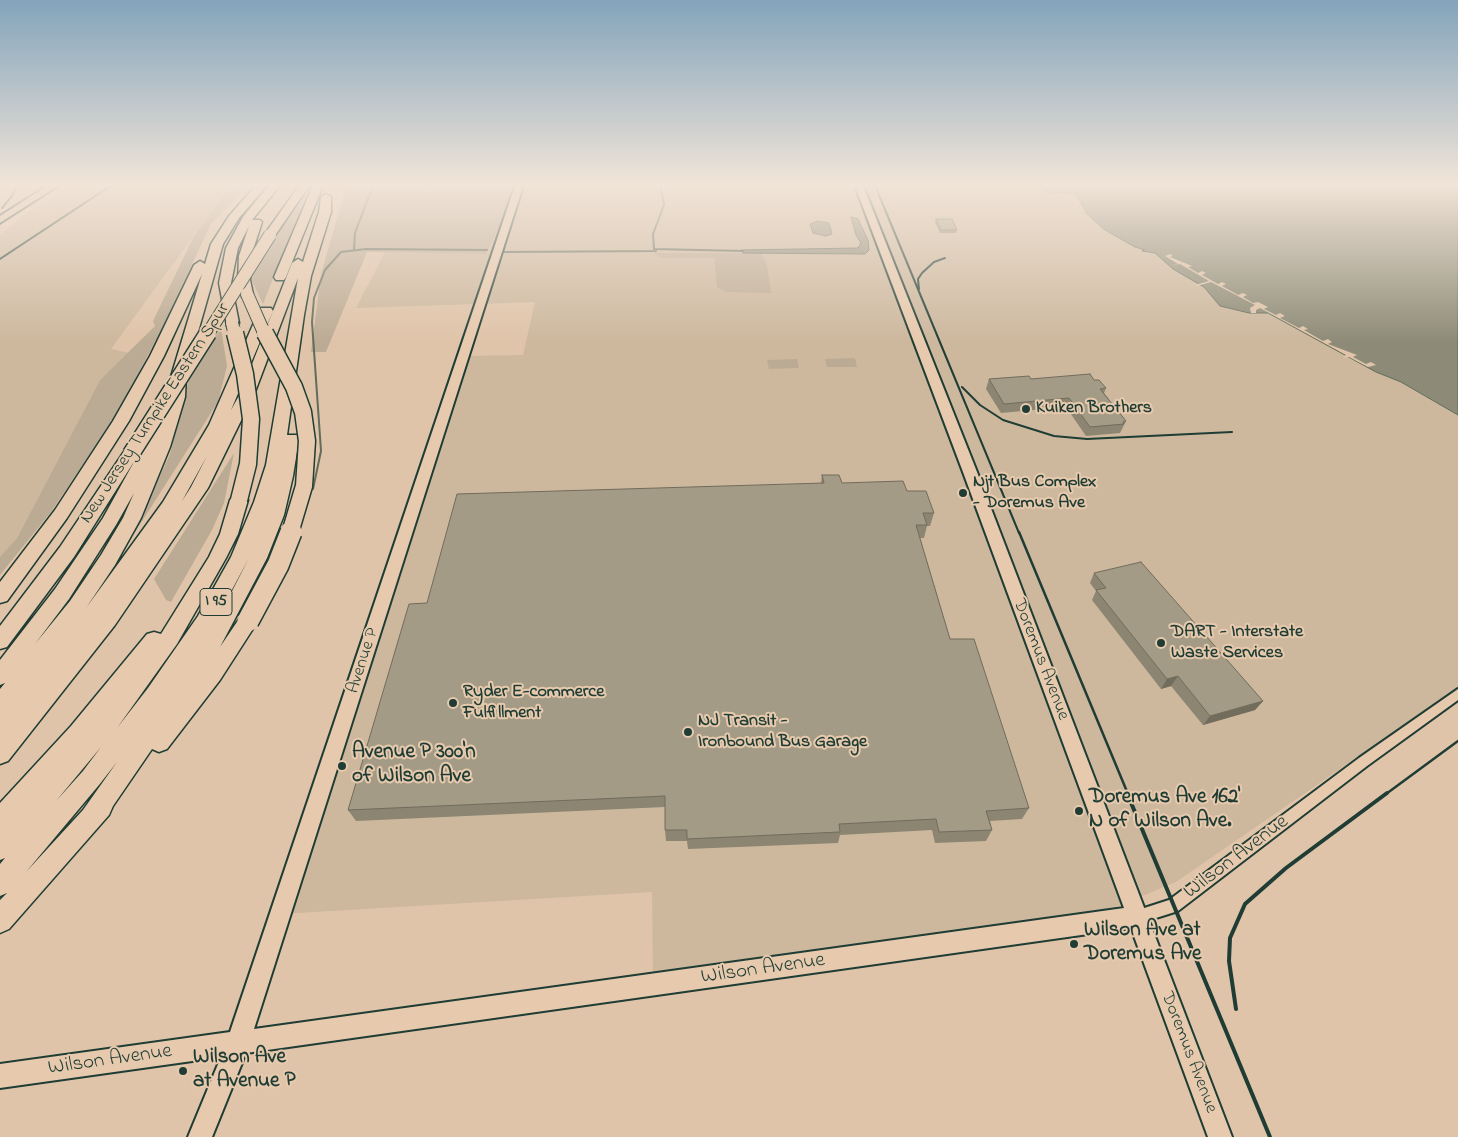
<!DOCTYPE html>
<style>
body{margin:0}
canvas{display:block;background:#dfc4a9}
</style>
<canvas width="1458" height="1137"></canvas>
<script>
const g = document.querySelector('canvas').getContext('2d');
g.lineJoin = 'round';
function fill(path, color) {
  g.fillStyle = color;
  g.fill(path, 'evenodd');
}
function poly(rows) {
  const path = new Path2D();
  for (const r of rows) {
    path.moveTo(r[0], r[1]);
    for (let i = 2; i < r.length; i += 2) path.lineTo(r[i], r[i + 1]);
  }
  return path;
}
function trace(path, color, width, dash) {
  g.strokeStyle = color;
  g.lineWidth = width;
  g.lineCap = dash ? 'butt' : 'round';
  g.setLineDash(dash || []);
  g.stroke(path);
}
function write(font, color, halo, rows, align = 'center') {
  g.font = font + ' "Indie Flower",sans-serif';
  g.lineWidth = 4;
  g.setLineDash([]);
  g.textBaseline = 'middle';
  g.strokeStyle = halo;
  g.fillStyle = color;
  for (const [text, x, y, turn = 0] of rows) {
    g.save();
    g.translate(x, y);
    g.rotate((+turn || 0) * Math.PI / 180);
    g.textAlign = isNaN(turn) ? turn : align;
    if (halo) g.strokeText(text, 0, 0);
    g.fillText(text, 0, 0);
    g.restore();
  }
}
fill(poly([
 [82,183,232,183,111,349,129,353,100,380,17,538,0,557,0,235,24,215,69,188],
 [379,183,513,183,378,187],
 [514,183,1031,183,1046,192,1071,193,1077,196,1088,214,1105,230,1135,247,1146,250,1147,253,1155,253,1174,270,1204,287,1220,306,1249,313,1268,313,1376,372,1401,382,1458,415,1458,693,1385,738,1176,882,1116,907,653,985,652,892,281,914,463,356,523,355,535,302,356,308,385,252,486,254,514,197]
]), '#cdb89e');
fill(poly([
 [232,183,252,183,211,224,164,324,119,411,51,512,0,575,0,557,17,538,100,380,155,326,153,321,194,236],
 [311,183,263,304,250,277],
 [347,183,379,183,379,187,514,183,514,197,486,254,367,252,326,352,311,352,321,274],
 [653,253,761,253,767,265,771,293,726,292,717,287,714,258,662,258],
 [221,328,227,366,218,402,132,537,170,454,191,372],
 [855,358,857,367,827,367,825,359],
 [797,359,799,368,769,369,767,360],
 [234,453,224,503,212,530,171,602,166,600,154,579]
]), '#bcab94');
const water = poly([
 [1031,183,1458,183,1458,415,1401,382,1376,372,1268,313,1249,313,1220,306,1204,287,1173,269,1155,253,1142,251,1145,250,1135,247,1105,230,1087,214,1077,196,1070,193,1046,192,1031,183],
 [851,217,858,219,868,240,869,250,865,254,743,253,741,250,858,248,861,243,856,235,851,217],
 [818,221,829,223,832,234,826,236,813,233,810,224,818,221]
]);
fill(water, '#8d8b77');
trace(water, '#616c5c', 1);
fill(poly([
 [1170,254,1173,256,1170,257,1192,266,1188,267,1198,273,1202,271,1206,273,1202,275,1218,284,1222,282,1226,284,1222,286,1238,295,1243,293,1247,295,1243,297,1253,303,1258,302,1268,307,1264,309,1276,315,1280,313,1285,316,1280,318,1299,328,1303,326,1308,329,1304,330,1323,341,1328,339,1332,342,1328,344,1357,355,1353,357,1366,364,1371,362,1376,365,1368,367,1349,357,1345,358,1343,357,1346,355,1260,308,1256,310,1256,313,1251,313,1250,308,1255,305,1211,282,1197,286,1195,285,1209,281,1180,264,1169,266,1178,264,1165,256]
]), '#dfc4a9');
trace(poly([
 [660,183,664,205,653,234,654,249,743,251],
 [354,250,355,233,374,183],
 [503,252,656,251],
 [313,489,321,451,312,322,314,298,325,270,341,252,366,249,487,250]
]), '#616c5c', 2);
const street = poly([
 [1458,689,1458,700,1367,766,1178,911,1137,924,1132,922,1130,917,1132,912,1169,900,1359,758,1458,689]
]);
const secondary = poly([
 [516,183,524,183,254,1029,1124,908,963,472,854,183,862,183,977,472,1232,1137,1208,1137,1131,928,246,1053,212,1137,188,1137,221,1057,0,1088,0,1064,230,1032,516,183]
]);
const highway = poly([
 [258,183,269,183,239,218,223,244,186,374,185,397,170,447,141,518,115,565,86,608,163,502,209,425,259,311,261,308,271,308,273,311,231,410,241,392,292,263,298,259,303,262,319,212,321,197,326,194,331,197,331,212,311,276,304,315,287,435,297,435,299,439,293,476,284,515,267,558,220,647,241,616,248,613,255,616,258,621,220,680,167,749,159,752,152,749,113,806,109,815,9,929,0,933,0,900,7,893,0,896,0,864,5,858,0,860,0,803,71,726,147,634,154,632,161,634,209,557,220,534,230,500,233,496,245,496,248,500,238,534,226,558,177,644,117,728,148,688,198,616,231,557,254,502,266,465,298,278,255,392,208,488,115,625,8,761,0,764,0,689,5,683,0,685,0,660,55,589,103,518,135,460,74,557,7,647,0,649,0,626,60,547,125,450,131,449,138,453,157,407,160,404,168,403,170,380,202,274,164,356,129,421,67,518,7,601,0,603,0,582,55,510,113,421,150,356,194,265,200,261,205,264,211,244,229,216,258,183],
 [207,456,191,487,182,501,207,456],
 [134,493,123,518,101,555,70,601,35,644,69,599,116,525,134,493],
 [249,558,228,599,220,612,249,558],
 [101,747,83,771,56,801,101,747],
 [117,762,83,810,26,872,99,785,117,762],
 [271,183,282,183,252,220,260,220,262,222,251,256,250,280,253,294,247,298,242,297,238,280,239,256,249,226,238,248,231,283,239,323,232,327,227,326,219,283,226,248,243,217,271,183],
 [301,183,311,183,274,237,266,237,264,235,301,183],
 [314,183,324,183,286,277,284,280,276,280,274,277,314,183]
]);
trace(street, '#1f3d34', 4);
trace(secondary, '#1f3d34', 4);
trace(highway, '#1f3d34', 3);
fill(street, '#e7caae');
fill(secondary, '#e7caae');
fill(highway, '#e7caae');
trace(poly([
 [874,183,1019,533],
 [2,208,12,196,17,183],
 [0,215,50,183],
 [0,224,64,183],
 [0,259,115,183],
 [919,289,918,279,922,273,934,262,945,258],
 [962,387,980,405,1003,420,1054,436,1087,439,1232,432]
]), '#1f3d34', 2);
trace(poly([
 [1019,532,1128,794],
 [1386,794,1458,741]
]), '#1f3d34', 2.5);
trace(poly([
 [1127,793,1270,1137],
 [1236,1009,1229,961,1230,938,1245,904,1286,868,1387,793]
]), '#1f3d34', 4);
const highwayBridgeFar2 = poly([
 [247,294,265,335],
 [232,323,235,335],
 [207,335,270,235]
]);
const highwayBridgeFar1 = poly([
 [235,333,245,374,251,419,248,464,239,500],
 [265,333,294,387,303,412,307,441,304,486,290,533],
 [131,454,208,333]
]);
const highwayBridge = poly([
 [248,621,278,565,291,532]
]);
trace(highwayBridgeFar2, '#1f3d34', 14, []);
trace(highwayBridgeFar1, '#1f3d34', 19, []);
trace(highwayBridge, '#1f3d34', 24, []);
trace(highwayBridgeFar2, '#e7caae', 12);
trace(highwayBridgeFar1, '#e7caae', 16);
trace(highwayBridge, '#e7caae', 21);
fill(poly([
 [936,219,957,230,956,233,940,233,935,222],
 [989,379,1094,380,1106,388,1104,393,1126,421,1120,433,1086,436,1066,407,1001,413,986,389],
 [822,475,842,483,907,491,934,513,930,526,927,526,924,538,920,538,950,639,1029,808,1022,819,990,821,992,830,986,841,935,843,932,830,840,835,838,843,688,849,687,841,666,841,665,830,665,807,356,821,348,810,427,603,821,483],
 [1094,573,1263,701,1255,710,1203,725,1171,686,1161,689,1092,600,1096,591,1090,583]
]), '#8c8572');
fill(poly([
 [1178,676,1171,686,1161,689,1167,679],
 [1263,701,1255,710,1203,725,1210,716]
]), '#726c5d');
const building = poly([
 [936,219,952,219,957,230,941,230,936,219],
 [1090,374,1094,380,1099,380,1106,388,1100,389,1126,421,1123,422,1124,424,1090,427,1069,398,1004,404,989,379,1029,376,1031,379,1090,374],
 [822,475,839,475,842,483,903,481,907,491,926,491,934,513,923,513,927,525,916,525,950,639,974,639,1029,808,986,811,992,830,939,832,936,819,839,824,840,832,687,839,687,830,665,830,665,796,348,810,409,604,427,603,457,494,824,483,822,475],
 [1141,562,1263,701,1210,716,1178,676,1167,679,1096,590,1106,588,1094,573,1141,562]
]);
fill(building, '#a39b85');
trace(building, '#726c5d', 1);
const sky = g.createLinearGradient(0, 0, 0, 342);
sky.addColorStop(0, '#83a4bb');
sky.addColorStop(0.54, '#f1e4d8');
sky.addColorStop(1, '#f1e4d800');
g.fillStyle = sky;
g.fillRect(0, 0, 1458, 342);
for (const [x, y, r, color] of [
 [1026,409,5,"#1f3d34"],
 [963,493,5,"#1f3d34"],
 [1161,643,5,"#1f3d34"],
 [453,703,5,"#1f3d34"],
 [688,732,5,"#1f3d34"],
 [342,766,5,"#1f3d34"],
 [1079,811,5,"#1f3d34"],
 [1074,944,5,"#1f3d34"],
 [183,1071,5,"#1f3d34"]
]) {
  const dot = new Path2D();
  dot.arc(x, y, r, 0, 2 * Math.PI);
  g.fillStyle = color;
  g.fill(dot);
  trace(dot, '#e7caae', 2);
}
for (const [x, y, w] of [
 [216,602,32]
]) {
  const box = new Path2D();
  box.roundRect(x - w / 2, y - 13.5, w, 27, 4);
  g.fillStyle = '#e7caae';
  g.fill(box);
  trace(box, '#1f3d34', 1);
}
write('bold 16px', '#1f3d34', null, [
 ["I 95",216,602]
]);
write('bold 18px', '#1f3d34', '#e7caae', [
 ["Kuiken Brothers",1036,409],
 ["Njt Bus Complex",973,483],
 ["- Doremus Ave",973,504],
 ["DART - Interstate",1171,633],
 ["Waste Services",1171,654],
 ["Ryder E-commerce",463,693],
 ["Fulfillment",463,714],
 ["NJ Transit -",698,722],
 ["Ironbound Bus Garage",698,743]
], 'left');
write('18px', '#1f3d34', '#e7caae', [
 ["New Jersey Turnpike Eastern Spur",156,414,-57],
 ["Doremus Avenue",1040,660,69],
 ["Avenue P",364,661,-72],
 ["Doremus Avenue",1188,1053,69]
]);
write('bold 21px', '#1f3d34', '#e7caae', [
 ["Avenue P 300'n",352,754],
 ["of Wilson Ave",352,778],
 ["Doremus Ave 162'",1089,799],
 ["N of Wilson Ave.",1089,823],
 ["Wilson Ave at",1084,932],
 ["Doremus Ave",1084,956],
 ["Wilson Ave",193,1059],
 ["at Avenue P",193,1083]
], 'left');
write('21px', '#1f3d34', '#e7caae', [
 ["Wilson Avenue",1237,858,-37],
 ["Wilson Avenue",763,970,-8],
 ["Wilson Avenue",110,1061,-8]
]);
</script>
